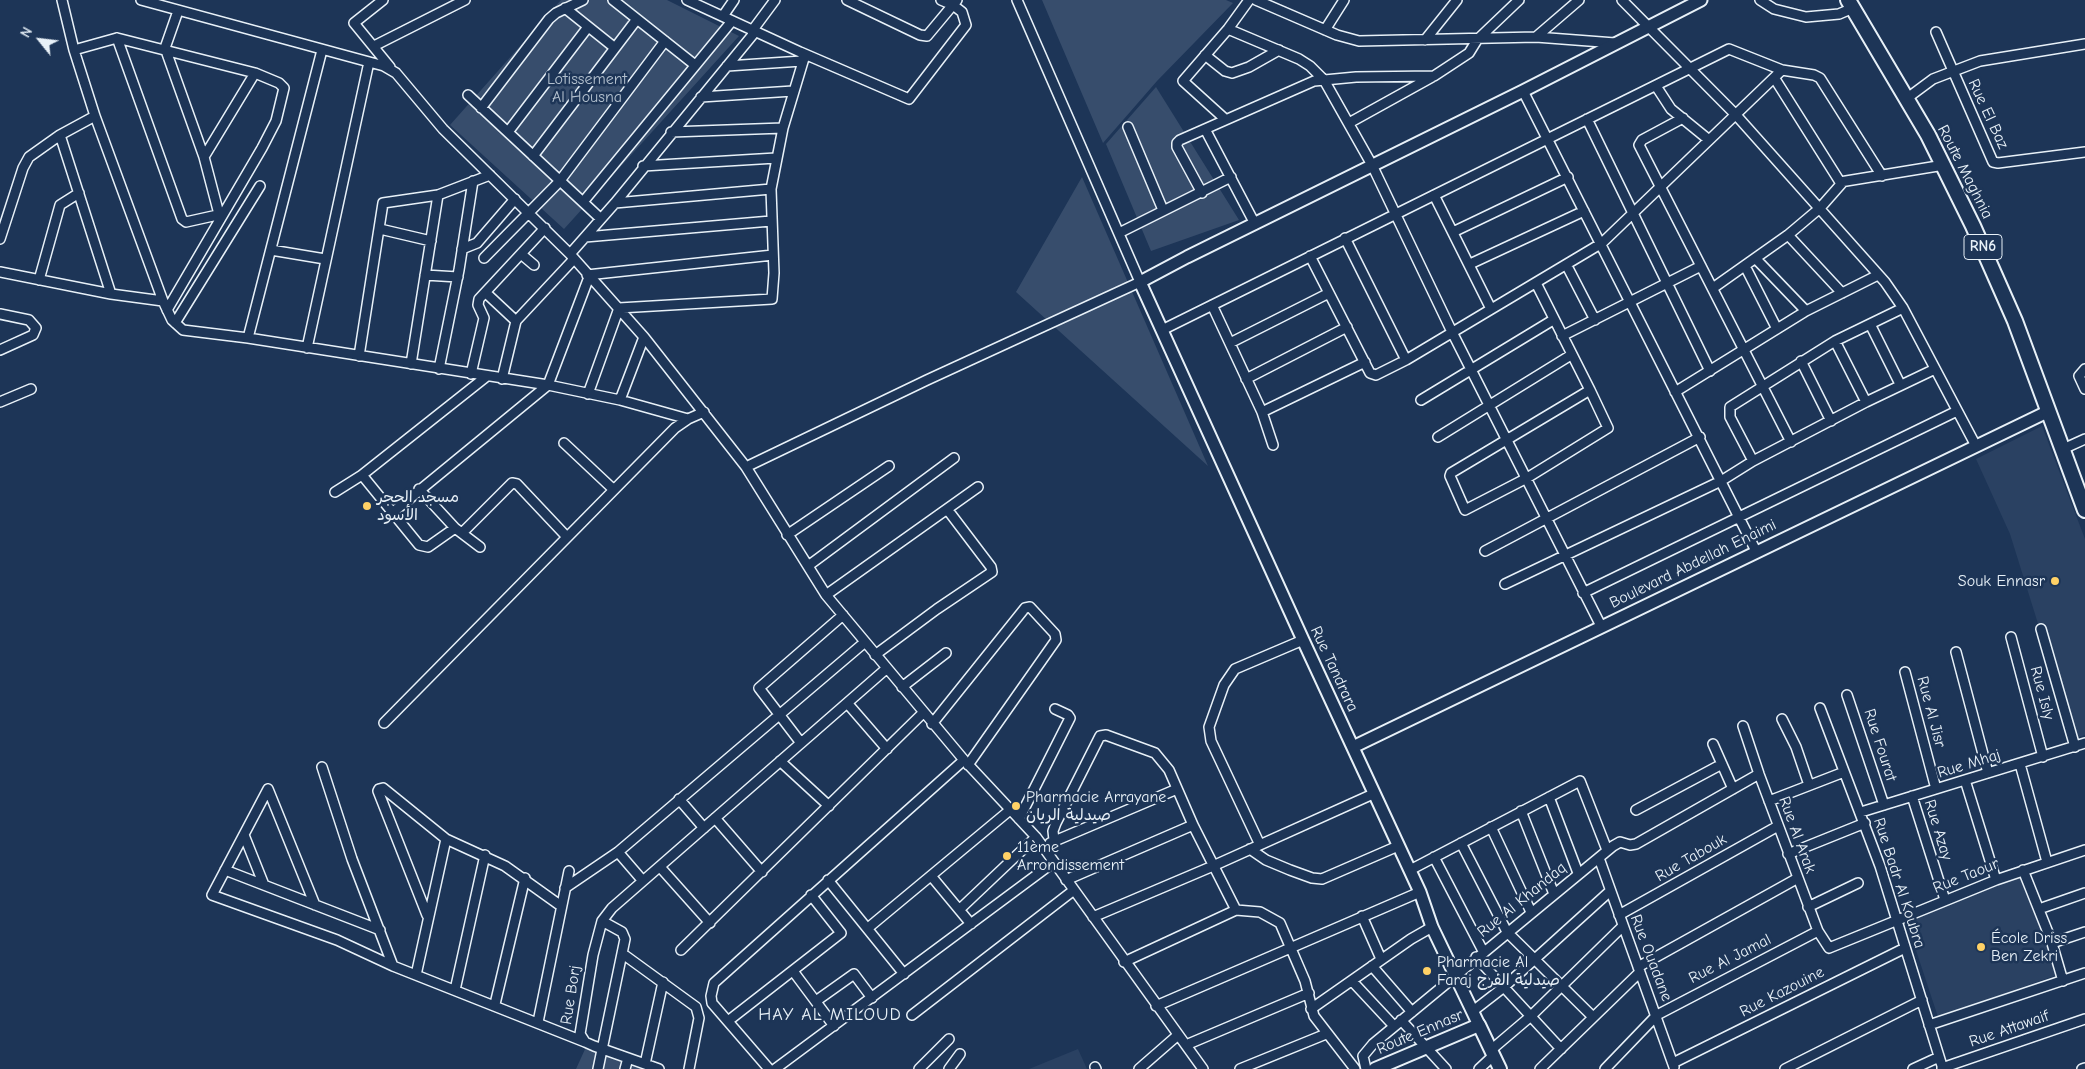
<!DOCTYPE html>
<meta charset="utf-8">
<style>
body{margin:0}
#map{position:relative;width:2085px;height:1069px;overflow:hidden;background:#1d3557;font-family:"Comic Neue",sans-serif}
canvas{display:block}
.north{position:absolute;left:15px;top:15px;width:50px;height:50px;-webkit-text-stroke:4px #1d3557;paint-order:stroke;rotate:299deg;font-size:14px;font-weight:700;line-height:20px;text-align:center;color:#e8f1f8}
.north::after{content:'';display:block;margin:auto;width:18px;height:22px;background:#e8f1f8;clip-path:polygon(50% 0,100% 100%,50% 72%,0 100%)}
</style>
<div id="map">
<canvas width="2085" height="1069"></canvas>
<div class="north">N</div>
</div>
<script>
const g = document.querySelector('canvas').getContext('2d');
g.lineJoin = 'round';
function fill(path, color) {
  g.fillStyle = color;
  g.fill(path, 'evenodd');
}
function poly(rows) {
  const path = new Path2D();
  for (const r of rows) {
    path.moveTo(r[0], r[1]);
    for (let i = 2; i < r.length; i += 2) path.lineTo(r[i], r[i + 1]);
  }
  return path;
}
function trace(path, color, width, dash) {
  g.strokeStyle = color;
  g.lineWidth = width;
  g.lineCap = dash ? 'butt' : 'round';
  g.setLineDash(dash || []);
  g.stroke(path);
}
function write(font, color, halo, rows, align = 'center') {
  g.font = font + ' "Comic Neue","Playpen Sans Arabic",sans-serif';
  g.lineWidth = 5;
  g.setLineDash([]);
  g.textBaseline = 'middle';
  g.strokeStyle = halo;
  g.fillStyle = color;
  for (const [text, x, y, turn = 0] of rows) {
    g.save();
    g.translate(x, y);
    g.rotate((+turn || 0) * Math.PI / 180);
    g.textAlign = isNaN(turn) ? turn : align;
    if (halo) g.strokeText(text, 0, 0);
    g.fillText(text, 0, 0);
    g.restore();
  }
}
fill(poly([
 [2042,426,2085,539,2085,735,2074,739,2010,534,1976,459],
 [2022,876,2057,975,1938,1017,1906,920],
 [1078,1049,1087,1069,1029,1069]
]), '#2a4162');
fill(poly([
 [561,0,667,0,739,36,564,229,450,125],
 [1042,0,1226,0,1233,3,1157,81,1103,143],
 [1156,87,1239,220,1151,251,1106,144],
 [1082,177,1208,466,1016,292],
 [586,1047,649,1069,576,1069]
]), '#374d6c');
const minor = poly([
 [62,0,74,50,95,116,163,301,172,320,183,330,248,338,548,385,620,400,688,419,704,412],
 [141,0,384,66,396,73,443,129,570,254,644,337,746,467,826,595,964,760,1036,837,1203,1069],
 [383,0,354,23,390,67],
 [613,0,695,65],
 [687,0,800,52,909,99,966,25,962,12,953,5,941,0],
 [847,0,920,35,927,36,957,0],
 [1256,0,1337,35,1359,41,1536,37,1615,43],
 [1622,0,1736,115,1885,282,1903,308,1976,446],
 [1760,0,1774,9,1806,17,1839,14,1853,8],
 [565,8,615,48],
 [178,11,165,48,204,157,219,214],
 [723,16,734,0],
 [1228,29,1299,59,1310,66,1324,80,1372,165,1452,332,1601,626],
 [1325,30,1344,0],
 [752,31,775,0],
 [1936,32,1993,162,1998,163,2085,152],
 [1536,37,1579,0],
 [117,38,182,219,186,222,222,214],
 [1425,40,1457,0],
 [374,46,465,0],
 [74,50,117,38,255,73,279,83,284,88,276,121,262,148,167,310],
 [1205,55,1225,71,1232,73,1249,67,1279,50],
 [727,66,802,61],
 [1775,79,1840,182,1944,165],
 [1656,86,1671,109,1709,140],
 [1523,91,1756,551],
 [468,95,601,219],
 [701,97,793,91],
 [1906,99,1933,79,1980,61,2085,44],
 [481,108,549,19,556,13,583,0],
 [1683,118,1642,140,1639,145,1791,442],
 [1225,119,1183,81,1228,29,1249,0],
 [1587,119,1710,371],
 [1349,123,1432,77],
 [1128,127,1163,210],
 [1205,129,1255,224],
 [508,132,588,27],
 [671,132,783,128],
 [60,135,111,294],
 [533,156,637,19],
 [204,157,255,73],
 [643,166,776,158],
 [1202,193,1177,147,1177,143,1180,140,1314,81,1356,77,1434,76,1469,53,1477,40,1519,0],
 [1434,195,1491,309],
 [583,202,732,21],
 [615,203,771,189],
 [380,229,431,241],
 [1453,232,1568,177],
 [1119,233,1231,177],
 [1788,235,1842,293],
 [585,237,771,221],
 [1345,238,1406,360],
 [0,239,23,168,29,157,60,135,95,116],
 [462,249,477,243,515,199],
 [271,250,325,259],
 [521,254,534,265],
 [570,254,615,203,755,32],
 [1310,256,1370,373,1376,375,1406,360,1602,243,1782,70],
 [484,258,559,182,665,41],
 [1756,259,1806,311],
 [1470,264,1584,211],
 [1567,266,1595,320],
 [1745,266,1777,329],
 [0,272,111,294,163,301],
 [425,275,458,277],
 [587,275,773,255],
 [39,280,60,205,79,193],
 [1536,283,1590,390,1608,428,1527,478,1465,510,1450,476,1451,473,1590,390],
 [1713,288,1788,235,1820,208,1842,183],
 [486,293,516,321],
 [1212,305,1262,412,1273,445],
 [0,314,29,320,36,328,33,335,0,350],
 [175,323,260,186],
 [1870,324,1900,384],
 [1162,330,1729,49,1782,70,1814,75,1820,78,1882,176],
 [1562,336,1701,266],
 [248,338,322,50],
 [1835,341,1866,402],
 [1230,343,1329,293],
 [307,348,369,62],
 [359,356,383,203,438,195,490,175],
 [1801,361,1831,421],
 [411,364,438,195],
 [439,369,459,270,473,181],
 [2085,369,2079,376,2085,389],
 [471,374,484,318,478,305,479,299,545,228],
 [502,379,516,321,574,259],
 [1246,379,1347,327],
 [1675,392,1806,311,1878,275],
 [588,394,619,308,772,299,774,273,771,189,783,128,805,55],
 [620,400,644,337],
 [1421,400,1553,320],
 [0,402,31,389],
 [1262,412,1365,362],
 [1438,437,1571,355],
 [564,443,614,490],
 [2063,449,2085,439],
 [1753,461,1730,417,1730,407,1835,341,1903,308],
 [746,467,927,380,1140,282,1017,0],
 [362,475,419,545,428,547,455,528],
 [419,489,455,528,480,547],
 [335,492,362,475,487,376],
 [392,513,548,385,589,277],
 [462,533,512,483,517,484,567,537],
 [787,535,889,466],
 [1485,551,1700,437],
 [808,566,954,458],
 [1505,584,1721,481,1753,461,1866,402,1935,369],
 [1583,593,1957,411],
 [826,595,978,487],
 [2041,629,2075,747],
 [2011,637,2043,757],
 [1956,652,1988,773],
 [875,655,937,609,992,572,991,567,947,509],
 [1905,672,1936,789],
 [902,687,946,653],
 [1847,695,1884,805],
 [848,704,887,749],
 [1820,708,1880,866,1943,1069],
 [1782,719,1796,747,1809,785],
 [384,723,675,428,688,419],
 [932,724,1025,608,1030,607,1055,634,1056,640,968,765],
 [1743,726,1759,774,1818,931,1829,948,1996,880,2085,850],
 [801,743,759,688,843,615],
 [1713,744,1733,789],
 [780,761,829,806],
 [2020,764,2047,862],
 [322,767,352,859,393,966],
 [1965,780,1996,880],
 [268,789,212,895,337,940,393,966,585,1042],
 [268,789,315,905],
 [1912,796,1945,900],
 [1549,797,1578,873],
 [679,799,704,828],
 [1769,801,1844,772],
 [1636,810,1722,764],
 [1521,811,1554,894],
 [1861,812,2085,743],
 [715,818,762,872],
 [1019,819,1070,718,1068,715,1055,709],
 [1491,827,1531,912],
 [244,835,264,885],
 [1054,840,1053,831,1056,823,1100,736,1106,735,1155,753,1169,770,1193,825,1236,910,1260,912,1280,923,1305,981,1314,1016,1355,1069],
 [1050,843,1177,789],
 [1461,843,1507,932,1593,1017],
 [1260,845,1211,741,1209,727,1224,685,1235,669,1303,640],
 [1250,849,1266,860,1290,870,1312,878,1322,879,1398,846],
 [618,852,643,881],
 [1788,854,1865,823],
 [1434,857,1483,951],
 [1599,858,1674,1067],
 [660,867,710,923],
 [225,870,380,930],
 [1410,870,1580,781,1607,850],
 [2023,870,2051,940,2063,981],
 [932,877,971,924],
 [828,880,904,974],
 [1066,880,1193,825],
 [565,888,618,852,865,642],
 [1808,907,1858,883],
 [960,909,1036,837],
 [2039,909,2085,893],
 [427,915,378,791,379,789,383,788,446,839,505,866,561,906],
 [1619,915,1778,826],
 [1362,916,1381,959],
 [1093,917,1213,866,1373,794],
 [868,928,1010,810],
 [2052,943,2085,932],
 [681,950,923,713],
 [623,954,696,1007,699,1018,689,1069],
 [1476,957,1561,1049],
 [1124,962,1236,910],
 [1372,966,1412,1012],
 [1638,967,1798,878],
 [793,971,834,1026],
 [416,975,446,839],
 [1352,981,1394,1026],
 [455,990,485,855],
 [816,1001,854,974,872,998],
 [495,1004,525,878],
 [1156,1006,1420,892],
 [1311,1009,1411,939,1432,927],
 [1473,1011,1504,987,1609,892],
 [912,1015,1074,890],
 [1401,1020,1446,1069],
 [728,1021,841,933,811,895],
 [538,1022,569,871],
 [1929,1025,2085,973],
 [1186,1045,1309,993],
 [1491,1050,1531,1016,1623,926],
 [1673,1063,1905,948],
 [645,1064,663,982],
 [1095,1067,1096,1069],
 [1942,1068,2085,1019],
 [598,1069,625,939,622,932,602,921],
 [625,1069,628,1058],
 [659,1069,594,1046,585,1042,580,1034,593,955,602,921,612,908,886,669],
 [769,1069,712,1003,711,996,714,983,964,760],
 [775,1069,1054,862],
 [919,1069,949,1039],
 [949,1069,960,1054],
 [1139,1069,1178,1035],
 [1240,1069,1326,1034],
 [1366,1069,1363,1056,1373,1044,1613,846,1620,842,1630,845,1636,844,1759,774],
 [1479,1069,1493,1056],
 [1540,1069,1640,972],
 [1605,1069,1657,1015,1818,931],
 [1785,1069,1922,1000],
 [1913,1069,1939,1057],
 [2082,1069,2085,1068]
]);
const tertiary = poly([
 [1353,747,2049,411],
 [1479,1025,1432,927,1420,892,1303,640,1140,282,1187,257,1523,91,1701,0]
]);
const secondary = poly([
 [1375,1069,1479,1025,1500,1069]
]);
const primary = poly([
 [1848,0,1928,135,1973,226,2015,321,2085,510]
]);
trace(minor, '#e8f1f8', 12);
trace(tertiary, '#e8f1f8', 15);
trace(secondary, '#e8f1f8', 16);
trace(primary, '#e8f1f8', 18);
trace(minor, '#1d3557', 9);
trace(tertiary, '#1d3557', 11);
trace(secondary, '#1d3557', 12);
trace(primary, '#1d3557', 14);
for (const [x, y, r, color] of [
 [367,506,5,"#ffd166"],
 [2055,581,5,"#ffd166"],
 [1016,806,5,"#ffd166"],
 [1007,856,5,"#ffd166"],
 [1981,947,5,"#ffd166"],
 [1427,971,5,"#ffd166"]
]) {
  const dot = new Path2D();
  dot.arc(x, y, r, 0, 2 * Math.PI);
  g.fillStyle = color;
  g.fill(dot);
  trace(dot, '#1d3557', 2);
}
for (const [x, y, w] of [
 [1983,247,38]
]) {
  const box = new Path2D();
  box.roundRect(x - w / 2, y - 12.5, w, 25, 4);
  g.fillStyle = '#1d3557';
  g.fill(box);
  trace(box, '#e8f1f8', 1);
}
write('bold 15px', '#e8f1f8', null, [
 ["RN6",1983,247]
]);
write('16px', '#b3c0ce', '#1d3557', [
 ["Lotissement",587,79],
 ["Al Housna",587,97]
]);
write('16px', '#e8f1f8', '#1d3557', [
 ["Rue El Baz",1988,114,65],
 ["Route Maghnia",1965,172,63],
 ["Boulevard Abdellah Enaimi",1693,564,-26],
 ["Rue Tandrara",1334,669,65],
 ["Rue Isly",2042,693,75],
 ["Rue Al Jisr",1931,712,75],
 ["Rue Fourat",1880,745,72],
 ["Rue Mhaj",1969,764,-17],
 ["Rue Azay",1938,830,73],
 ["Rue Al Arak",1797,835,70],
 ["Rue Tabouk",1691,858,-30],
 ["Rue Taour",1966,876,-22],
 ["Rue Badr Al Koubra",1899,883,72],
 ["Rue Al Khandaq",1522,900,-39],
 ["Rue Ouadane",1651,958,69],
 ["Rue Al Jamal",1730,959,-27],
 ["Rue Kazouine",1782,992,-27],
 ["Rue Borj",571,995,-81],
 ["Rue Attawaif",2009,1029,-19],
 ["Route Ennasr",1420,1032,-23]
]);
write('16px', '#e8f1f8', '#1d3557', [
 ["مسجد الحجر",377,497],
 ["الأسود",377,515],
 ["Souk Ennasr",2045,581,"right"],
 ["Pharmacie Arrayane",1026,797],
 ["صيدلية الريان",1026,815],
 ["11ème",1017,847],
 ["Arrondissement",1017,865],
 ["École Driss",1991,938],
 ["Ben Zekri",1991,956],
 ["Pharmacie Al",1437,962],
 ["Faraj صيدلية الفرج",1437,980]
], 'left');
g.letterSpacing = '1px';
write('18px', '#e8f1f8', '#1d3557', [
 ["HAY AL MILOUD",830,1015]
]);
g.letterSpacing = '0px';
</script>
